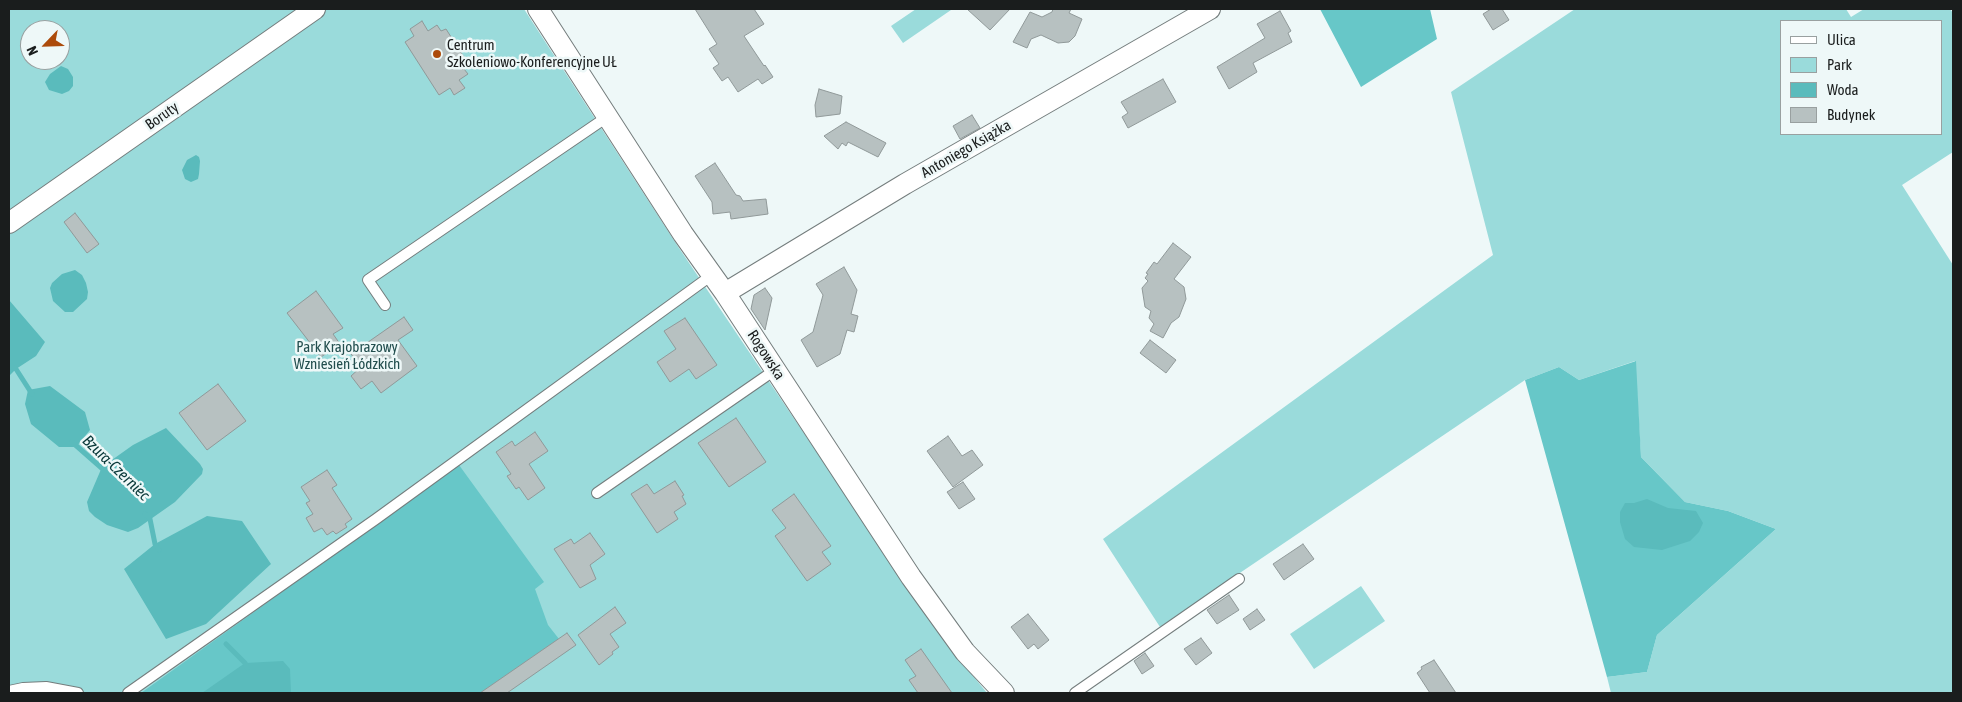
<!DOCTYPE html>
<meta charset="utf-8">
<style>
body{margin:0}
#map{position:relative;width:1962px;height:702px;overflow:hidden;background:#eef8f8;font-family:"Asap Condensed",sans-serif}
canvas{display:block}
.frame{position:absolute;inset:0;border:10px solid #1a1d1d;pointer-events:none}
.legend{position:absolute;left:1780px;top:20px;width:162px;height:115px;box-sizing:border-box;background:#eef8f8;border:1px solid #99a0a0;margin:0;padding:6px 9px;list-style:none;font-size:15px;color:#1a1d1d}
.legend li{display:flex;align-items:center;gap:10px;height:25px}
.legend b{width:25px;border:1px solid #99a0a0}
.north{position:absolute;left:20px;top:20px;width:50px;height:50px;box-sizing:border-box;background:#eef8f8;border:1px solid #99a0a0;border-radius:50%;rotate:246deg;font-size:14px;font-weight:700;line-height:20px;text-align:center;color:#1a1d1d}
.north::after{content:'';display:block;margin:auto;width:18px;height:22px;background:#ac4b0b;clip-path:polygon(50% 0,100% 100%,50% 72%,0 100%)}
</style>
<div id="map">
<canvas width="1962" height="702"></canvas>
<div class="frame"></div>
<ul class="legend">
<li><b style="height:6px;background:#fff"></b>Ulica</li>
<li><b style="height:14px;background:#9adbdb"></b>Park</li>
<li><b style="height:14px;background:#5abbbc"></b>Woda</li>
<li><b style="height:14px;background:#b7c1c1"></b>Budynek</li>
</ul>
<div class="north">N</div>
</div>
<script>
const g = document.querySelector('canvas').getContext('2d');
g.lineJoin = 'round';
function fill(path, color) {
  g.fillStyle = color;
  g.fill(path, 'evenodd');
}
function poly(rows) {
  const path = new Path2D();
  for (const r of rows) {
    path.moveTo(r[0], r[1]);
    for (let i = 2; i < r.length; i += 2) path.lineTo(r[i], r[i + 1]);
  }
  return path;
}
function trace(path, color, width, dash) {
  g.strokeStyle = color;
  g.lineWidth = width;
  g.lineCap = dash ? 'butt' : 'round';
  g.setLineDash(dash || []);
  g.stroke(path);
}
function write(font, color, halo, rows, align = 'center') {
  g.font = font + ' "Asap Condensed",sans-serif';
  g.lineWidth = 5;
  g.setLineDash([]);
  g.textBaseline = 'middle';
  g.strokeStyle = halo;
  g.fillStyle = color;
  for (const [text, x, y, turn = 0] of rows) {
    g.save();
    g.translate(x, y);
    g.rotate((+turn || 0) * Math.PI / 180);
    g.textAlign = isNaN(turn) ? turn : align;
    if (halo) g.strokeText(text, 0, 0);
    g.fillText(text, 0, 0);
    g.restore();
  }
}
fill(poly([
 [9,9,524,9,679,248,820,457,948,645,987,693,9,693],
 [30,30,60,30,60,60,30,60],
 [916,9,951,10,903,43,891,26],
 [1575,9,1846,9,1851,17,1864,9,1950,9,1953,13,1953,152,1902,185,1953,265,1953,693,1611,693,1607,677,1647,672,1657,635,1776,529,1728,511,1685,502,1641,457,1635,361,1579,380,1559,367,1525,380,1160,627,1103,539,1493,255,1451,92],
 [1781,21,1941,21,1941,134,1781,134],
 [1361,586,1385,621,1314,669,1290,634]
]), '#9adbdb');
fill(poly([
 [1320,9,1430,9,1437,39,1361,87],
 [1636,361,1641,457,1685,502,1728,511,1776,529,1657,635,1647,672,1607,677,1525,380,1559,367,1579,380],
 [459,465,544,582,535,589,548,625,559,639,481,693,141,693]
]), '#67c7c8');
fill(poly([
 [61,66,68,69,73,77,73,86,69,91,62,94,49,90,45,82,50,74],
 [196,155,199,157,200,161,199,174,198,179,191,182,185,179,182,170,187,160],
 [75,270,82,275,86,283,88,292,87,299,73,312,65,312,53,301,50,288,52,283,62,274],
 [9,300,45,342,36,356,16,369,9,376],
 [50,386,85,412,90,430,76,447,59,447,31,424,25,404,28,390],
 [166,428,200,464,203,469,202,474,175,502,138,528,128,532,107,525,95,517,89,511,87,502,102,467,133,445],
 [1647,499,1668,508,1696,511,1703,523,1699,532,1690,541,1662,550,1634,547,1625,539,1620,522,1620,512,1625,503,1634,503],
 [207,516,242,521,271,564,206,624,166,639,124,569,155,544],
 [283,661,290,669,291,693,202,693,245,663]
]), '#5abbbc');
trace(poly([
 [9,366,16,369,32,394],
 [72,442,105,471],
 [145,514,150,519,155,544,159,550],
 [226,644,245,663,247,668]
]), '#5abbbc', 5);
const building = poly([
 [695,9,754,9,764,24,744,36,764,66,765,65,773,77,762,84,758,79,738,92,728,77,722,81,713,68,719,64,709,49,717,44,695,9],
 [967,9,1010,9,990,30,967,9],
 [1053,9,1071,9,1069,13,1082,19,1075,36,1069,42,1058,43,1041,35,1031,39,1027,48,1013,42,1030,12,1042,17,1052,12,1053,9],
 [1491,9,1502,9,1509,20,1493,30,1483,14,1491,9],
 [1280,11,1291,31,1288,33,1292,42,1253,63,1257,72,1229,89,1217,67,1265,38,1257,24,1280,11],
 [422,21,428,31,437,25,441,31,446,29,469,65,464,69,468,74,459,80,465,88,454,95,450,88,439,95,405,42,414,36,410,29,422,21],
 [1163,79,1176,102,1128,128,1122,117,1128,113,1121,102,1163,79],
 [819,89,842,96,840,114,816,117,815,105,819,89],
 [972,115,980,128,960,139,953,126,972,115],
 [846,122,886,143,878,157,848,142,846,146,842,143,838,149,824,136,846,122],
 [715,163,736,195,740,196,743,201,766,199,768,214,731,219,730,212,713,214,712,202,695,176,715,163],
 [75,213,99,244,87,253,64,222,75,213],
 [1173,243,1191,257,1174,279,1184,287,1186,299,1179,317,1171,323,1163,338,1150,331,1154,324,1149,318,1151,311,1145,307,1142,288,1148,281,1145,278,1148,274,1146,273,1154,262,1157,264,1173,243],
 [844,267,857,290,851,314,858,316,854,332,847,330,840,354,817,367,801,340,813,332,823,295,816,284,844,267],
 [765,288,772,298,765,330,751,309,754,295,765,288],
 [316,291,343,328,333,334,340,344,321,357,287,313,316,291],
 [404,317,413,330,398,340,417,366,381,393,372,381,361,389,351,376,361,367,351,354,404,317],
 [685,318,717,365,696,379,689,369,670,382,657,362,676,349,664,331,685,318],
 [1150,340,1176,360,1166,373,1140,353,1150,340],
 [218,384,246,421,207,450,179,413,218,384],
 [736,418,766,462,729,487,698,443,736,418],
 [535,432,548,451,529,464,545,488,528,500,519,487,516,489,507,476,511,474,496,452,512,441,515,446,535,432],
 [948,436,962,456,972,450,983,465,953,487,927,451,948,436],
 [327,470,337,485,332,488,352,519,345,524,347,527,336,534,333,531,327,535,322,528,314,532,306,518,313,514,306,503,310,501,301,487,327,470],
 [675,481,684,495,682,496,686,504,674,512,678,519,657,533,631,494,647,484,654,494,675,481],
 [963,482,975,499,959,509,947,492,963,482],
 [794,494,831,546,822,552,831,564,807,581,775,536,786,528,772,510,794,494],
 [590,533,605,554,590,565,596,579,580,588,554,549,571,539,574,544,590,533],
 [1303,544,1314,559,1284,580,1273,564,1303,544],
 [1229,595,1239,610,1217,624,1207,610,1229,595],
 [615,607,626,623,610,634,619,647,612,652,613,654,599,665,578,635,615,607],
 [1257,609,1265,620,1250,630,1243,619,1257,609],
 [1028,614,1049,640,1038,649,1034,644,1028,649,1011,627,1028,614],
 [567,633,576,645,507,693,480,693,567,633],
 [1201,638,1212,653,1196,665,1184,649,1201,638],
 [921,649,952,693,918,693,909,680,916,676,905,660,921,649],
 [1145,653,1154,666,1142,674,1134,661,1145,653],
 [1434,660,1456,693,1430,693,1417,673,1422,669,1421,667,1434,660]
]);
fill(building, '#b7c1c1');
trace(building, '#909999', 1);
const lane = poly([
 [385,305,368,280,607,117],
 [597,493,775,370],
 [9,691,23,688,46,687,78,693],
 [128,693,376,519,712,275],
 [1075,693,1239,579]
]);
const street = poly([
 [538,9,683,234,725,293,911,577,965,652,1004,693],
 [9,223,315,9],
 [725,293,905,184,1210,9]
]);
trace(lane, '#747d7d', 12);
trace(street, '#747d7d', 22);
trace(lane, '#fff', 10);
trace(street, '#fff', 20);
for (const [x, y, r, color] of [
 [437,54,5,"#ac4b0b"]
]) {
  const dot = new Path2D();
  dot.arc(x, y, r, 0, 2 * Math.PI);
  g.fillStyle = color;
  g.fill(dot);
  trace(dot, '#eef8f8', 2);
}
write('15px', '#1a1d1d', '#eef8f8', [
 ["Centrum",447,45],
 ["Szkoleniowo-Konferencyjne UŁ",447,62]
], 'left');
write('15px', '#1a1d1d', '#eef8f8', [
 ["Boruty",162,116,-35],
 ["Antoniego Książka",966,149,-30],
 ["Rogowska",766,355,57]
]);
write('15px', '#224e4e', '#eef8f8', [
 ["Park Krajobrazowy",347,347],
 ["Wzniesień Łódzkich",347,364]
]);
write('italic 16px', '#0a393a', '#eef8f8', [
 ["Bzura-Czerniec",116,468,44]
]);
</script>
